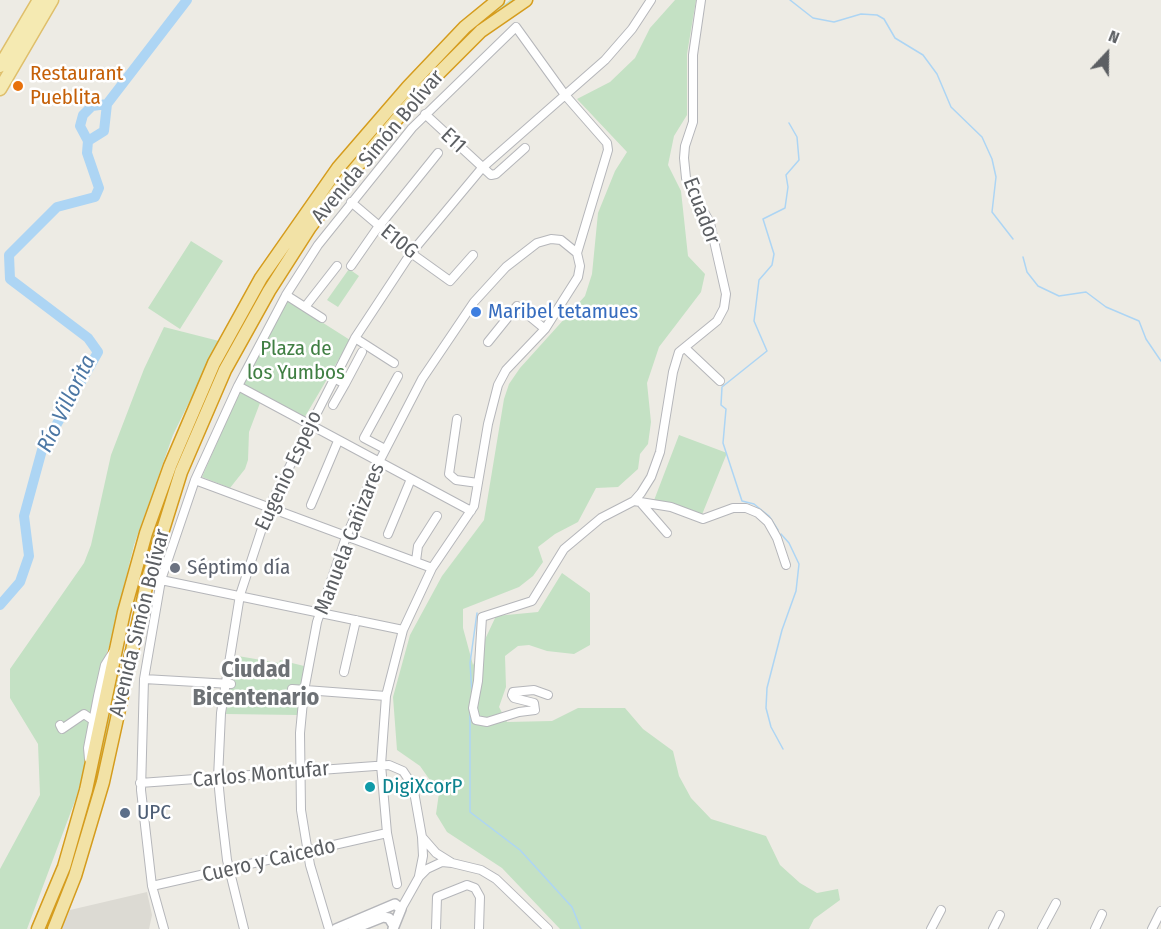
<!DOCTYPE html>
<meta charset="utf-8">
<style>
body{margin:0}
#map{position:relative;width:1161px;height:929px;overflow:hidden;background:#edebe4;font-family:"Fira Sans Condensed",sans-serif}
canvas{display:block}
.north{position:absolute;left:1077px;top:24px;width:60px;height:60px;-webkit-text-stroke:4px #fff;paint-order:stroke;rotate:22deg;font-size:16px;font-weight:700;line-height:24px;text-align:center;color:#5c5f63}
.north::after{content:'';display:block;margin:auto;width:21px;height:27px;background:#5c5f63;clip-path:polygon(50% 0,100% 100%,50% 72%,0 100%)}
</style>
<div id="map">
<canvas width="1161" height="929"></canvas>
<div class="north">N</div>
</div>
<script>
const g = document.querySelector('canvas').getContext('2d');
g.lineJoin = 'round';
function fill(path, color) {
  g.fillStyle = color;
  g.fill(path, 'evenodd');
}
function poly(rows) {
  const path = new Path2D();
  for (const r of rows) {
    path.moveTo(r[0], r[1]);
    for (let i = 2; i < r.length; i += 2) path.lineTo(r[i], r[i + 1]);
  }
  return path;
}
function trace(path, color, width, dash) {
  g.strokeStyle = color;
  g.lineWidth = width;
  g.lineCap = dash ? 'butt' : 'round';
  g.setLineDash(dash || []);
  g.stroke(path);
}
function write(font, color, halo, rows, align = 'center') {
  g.font = font + ' "Fira Sans Condensed",sans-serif';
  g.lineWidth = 5;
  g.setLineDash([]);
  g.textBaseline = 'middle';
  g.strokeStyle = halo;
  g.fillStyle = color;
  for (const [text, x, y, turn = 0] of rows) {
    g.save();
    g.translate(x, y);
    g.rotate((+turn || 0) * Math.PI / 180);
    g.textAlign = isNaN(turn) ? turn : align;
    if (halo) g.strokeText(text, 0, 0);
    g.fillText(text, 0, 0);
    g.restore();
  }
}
fill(poly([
 [147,892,152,915,149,929,61,929,70,910]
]), '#dcdad3');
fill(poly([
 [510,0,518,0,412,94,368,144,284,256,262,291,192,434,74,866,49,929,45,929,64,885,82,829,149,547,175,467,217,369,260,289,328,188,388,116,462,37],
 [675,0,696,0,687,54,687,115,674,136,668,165,681,191,688,256,705,274,701,292,659,347,647,383,651,422,648,444,640,454,638,469,618,487,596,488,578,522,555,534,538,547,543,562,533,576,519,587,463,609,463,628,473,665,496,616,538,612,562,573,590,593,590,645,574,654,547,651,529,645,518,646,505,656,506,687,499,707,507,722,552,721,578,708,625,708,643,729,673,751,679,776,691,798,711,819,766,836,780,865,800,883,817,893,838,889,840,900,814,919,809,929,560,929,502,868,447,832,436,814,439,793,420,766,397,750,393,697,410,635,442,576,484,520,504,399,509,384,520,368,585,296,592,274,598,213,615,171,627,152,577,99,610,82,635,58,650,28],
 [191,241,223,261,180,329,148,308],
 [349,269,359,276,338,307,327,300],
 [287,300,350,340,303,420,243,384],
 [164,327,219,341,173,435,134,545,109,647,99,672,84,748,86,763,76,798,27,929,0,929,0,869,40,795,38,744,10,698,10,669,84,563,91,545,111,455,144,369],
 [240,390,260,403,249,432,248,460,245,469,230,488,202,477],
 [679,435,727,453,699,522,653,503],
 [232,655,279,663,280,660,304,666,298,715,226,714,228,687,233,687,234,679,229,677]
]), '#c4e1c4');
trace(poly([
 [790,0,813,18,834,22,861,14,877,15,884,19,895,38,923,55,937,74,951,107,982,137,992,159,996,177,992,212,1013,239],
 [1023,257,1027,272,1038,286,1059,296,1086,292,1106,307,1139,321,1146,339,1161,361],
 [778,530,769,516,754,504,742,501,723,443,726,409,721,405,722,387,767,351,754,321,759,280,772,265,774,254,763,219,785,208,788,187,786,175,799,160,797,137,789,123],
 [781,534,789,543,799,564,796,591,782,630,767,688,766,708,771,727,783,749],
 [472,693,470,663,477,613],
 [470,713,470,812,520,850,572,907,581,929]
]), '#add5f4', 1.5);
trace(poly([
 [88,141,80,126,83,115,92,106,107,104],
 [0,605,20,582,29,556,24,516,42,450,98,352,88,338,10,279,9,255,57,207,95,197,99,188,87,153,88,141,104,131,107,104,187,0]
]), '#add5f4', 10);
const minor = poly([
 [425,114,491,175,496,174,525,148],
 [351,202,411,253,450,281,473,255],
 [351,266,376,230,438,153],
 [286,295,322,318],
 [305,307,337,266],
 [355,338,394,363],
 [488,342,517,306,545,329],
 [685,348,720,381],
 [334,378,345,384,362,352],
 [238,386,471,511],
 [333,405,345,384],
 [457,419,449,474,456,480,478,483],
 [385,449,364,438,398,376],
 [195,480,432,568],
 [634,501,671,507,703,519,733,508,746,508,758,513,768,522,777,538,786,565],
 [641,503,667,533],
 [311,505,338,441],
 [388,534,411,479],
 [416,561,418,546,437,516],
 [161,580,403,630],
 [344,672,356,620],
 [144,679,231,684],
 [292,689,386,696],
 [548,695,534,690,513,692,512,695,514,698,534,703,535,710,519,712,487,722,476,720,473,708,478,681,482,617,532,601,564,549,601,518,634,501,641,493,651,477,660,452,673,372,679,352,717,321,724,308,726,294,710,223,686,178,684,158,685,146,693,122,693,55,701,0],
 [60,725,62,729,84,714,94,721],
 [89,759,88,748,98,696,105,665,113,652],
 [140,783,389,765,403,771,413,786,422,837,436,853,452,863],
 [419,876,423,856,422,837],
 [152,886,387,833],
 [401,909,419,877,427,869,442,862,452,863,481,870,496,879,548,929],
 [164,929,152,886,141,790,144,679,161,580,195,480,238,386,286,295,318,245,412,128,516,27,565,95,607,143,608,150,577,253,580,266,578,277,545,329,506,370,498,385,488,424,474,506,432,568,403,630,386,696,381,765,387,833,397,884],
 [244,929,227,860,221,809,218,778,221,713,240,595,269,507,355,338,411,253,482,168,605,60,632,29,651,0],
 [329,929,310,865,301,810,300,733,304,691,317,622,346,537,379,462,422,379,474,302,506,267,537,243,551,239,561,240,577,253],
 [436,929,437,897,467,885,475,888,480,897,479,929],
 [931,929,941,910],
 [993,929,1000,915],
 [1042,929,1056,903],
 [1095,929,1102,914],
 [1152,929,1161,911]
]);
const tertiary = poly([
 [336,929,395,904,401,909,393,929],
 [353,929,383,917,389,918,394,926]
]);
const primary = poly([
 [0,66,39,0],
 [0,89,52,0]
]);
const trunk = poly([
 [38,929,64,867,86,790,124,612,146,533,170,466,214,363,261,278,338,168,408,87,465,27,498,0],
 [54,929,75,876,103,782,148,578,181,472,225,370,269,291,310,227,348,177,418,94,481,31,526,0]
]);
trace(minor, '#b5b6ba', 10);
trace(tertiary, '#b5b6ba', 12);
trace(primary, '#dfbf6b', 15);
trace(trunk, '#d59c1d', 15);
trace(minor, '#fff', 8);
trace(tertiary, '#fff', 9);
trace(primary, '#f5eab2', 12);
trace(trunk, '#f2e2a6', 12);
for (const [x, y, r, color] of [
 [18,86,6,"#e8710a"],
 [476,312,6,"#3f7fe0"],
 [175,568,6,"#6b7280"],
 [370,787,6,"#0f9aa8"],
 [125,813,6,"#5c6f8a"]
]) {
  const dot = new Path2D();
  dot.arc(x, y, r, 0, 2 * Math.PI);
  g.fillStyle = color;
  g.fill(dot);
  trace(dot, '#fff', 2);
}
write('21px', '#c56008', '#fff', [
 ["Restaurant",30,74],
 ["Pueblita",30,98]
], 'left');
write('21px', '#5c5f63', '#fff', [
 ["E11",453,141,43],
 ["Avenida Simón Bolívar",378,147,-50],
 ["Ecuador",701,211,69],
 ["E10G",399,242,39],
 ["Eugenio Espejo",289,471,-65],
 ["Manuela Cañizares",350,539,-69],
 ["Avenida Simón Bolívar",140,623,-76],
 ["Carlos Montufar",261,775,-5],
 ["Cuero y Caicedo",269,861,-13]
]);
write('21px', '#366cbe', '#fff', [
 ["Maribel tetamues",488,312]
], 'left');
write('21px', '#407f43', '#fff', [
 ["Plaza de",296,349],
 ["los Yumbos",296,373]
]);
write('21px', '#5b616d', '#fff', [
 ["Séptimo día",187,568]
], 'left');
write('21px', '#0d838f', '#fff', [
 ["DigiXcorP",382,787]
], 'left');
write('21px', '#4e5e75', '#fff', [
 ["UPC",137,813]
], 'left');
write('italic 22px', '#4c77a4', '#fff', [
 ["Río Villorita",67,404,-64]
]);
write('bold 24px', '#6d7175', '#fff', [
 ["Ciudad",256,670],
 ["Bicentenario",256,698]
]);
</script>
